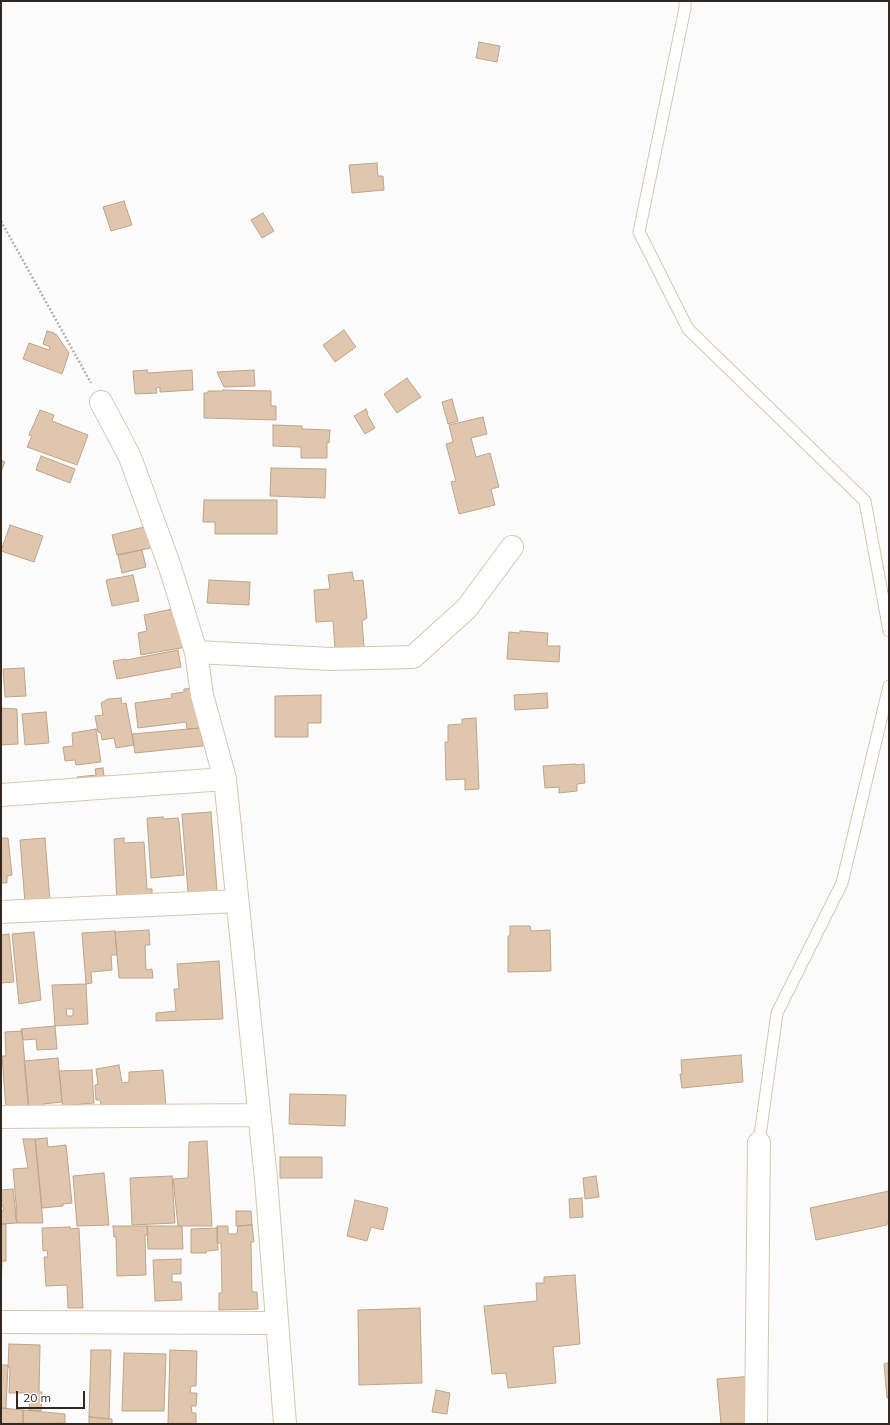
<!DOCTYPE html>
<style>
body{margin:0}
#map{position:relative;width:890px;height:1425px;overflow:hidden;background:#fbfbfb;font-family:Mulish,sans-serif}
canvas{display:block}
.frame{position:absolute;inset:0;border:2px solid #32281e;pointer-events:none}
.scale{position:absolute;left:16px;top:1391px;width:69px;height:18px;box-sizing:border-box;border:2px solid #32281e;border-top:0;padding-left:5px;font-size:12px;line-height:14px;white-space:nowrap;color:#32281e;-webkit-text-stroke:3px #fff;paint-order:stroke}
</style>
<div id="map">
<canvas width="890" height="1425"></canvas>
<div class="frame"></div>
<div class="scale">20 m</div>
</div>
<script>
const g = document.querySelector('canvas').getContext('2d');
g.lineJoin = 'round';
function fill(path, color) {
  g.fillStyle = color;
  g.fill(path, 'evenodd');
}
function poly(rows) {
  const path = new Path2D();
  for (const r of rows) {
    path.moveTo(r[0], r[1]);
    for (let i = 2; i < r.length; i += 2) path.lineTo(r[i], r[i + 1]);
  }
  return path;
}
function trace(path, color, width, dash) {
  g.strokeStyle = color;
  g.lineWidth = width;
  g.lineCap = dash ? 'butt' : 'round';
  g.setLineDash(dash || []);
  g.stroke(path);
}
const building = poly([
 [479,42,500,46,497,62,476,58,479,42],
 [377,163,378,176,383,176,384,190,352,193,349,165,377,163],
 [124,201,132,225,111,231,103,207,124,201],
 [263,213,274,231,262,238,251,220,263,213],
 [344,330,356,347,335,362,323,345,344,330],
 [47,331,54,333,55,335,56,334,69,353,62,374,23,359,29,343,49,350,50,347,43,344,47,331],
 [147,370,148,373,192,370,193,390,160,392,160,387,156,388,157,393,135,394,133,371,147,370],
 [254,370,255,386,224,387,217,372,254,370],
 [407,378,421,397,397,413,384,394,407,378],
 [223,390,271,391,271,406,276,406,276,420,204,418,204,393,208,393,208,391,223,391,223,390],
 [452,399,458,421,448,424,442,402,452,399],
 [366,409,368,413,367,414,375,428,365,434,354,416,366,409],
 [40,410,54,415,52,421,88,435,77,465,27,447,32,436,29,435,40,410],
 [483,417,487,434,471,438,476,457,490,453,499,487,491,489,495,505,459,514,451,482,456,481,446,444,453,442,449,425,483,417],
 [273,425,302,426,302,429,330,430,329,443,327,442,327,458,301,458,301,447,273,446,273,425],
 [41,456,75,469,70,483,36,470,41,456],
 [1,460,5,462,1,472,1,460],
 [271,468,326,469,325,498,270,496,271,468],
 [204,500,277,500,277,534,215,534,215,522,203,522,204,500],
 [10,525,43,536,34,562,1,551,10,525],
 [148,526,155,547,117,555,112,535,148,526],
 [142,550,146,567,122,573,118,555,142,550],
 [352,572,354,581,363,580,367,618,362,621,364,647,335,649,333,621,316,622,314,590,330,589,328,575,352,572],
 [133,575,139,601,112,606,106,580,133,575],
 [209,580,250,582,249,605,207,603,209,580],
 [177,608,186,647,141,655,138,633,147,631,144,615,177,608],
 [520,631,548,633,547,646,560,646,559,662,507,659,509,632,520,633,520,631],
 [178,650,181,667,117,679,113,661,126,659,126,660,178,650],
 [24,668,26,696,5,697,3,669,24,668],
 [195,688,202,728,187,729,186,722,138,728,135,703,172,698,171,694,184,692,184,689,195,688],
 [547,693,548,708,515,710,514,695,547,693],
 [321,695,321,723,308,723,308,737,275,737,275,696,321,695],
 [121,698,122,704,126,703,134,745,116,748,114,738,102,740,101,733,98,732,95,716,103,715,101,703,108,699,121,698],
 [1,708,17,709,18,744,1,745,1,708],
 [46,712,49,743,25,745,22,714,46,712],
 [476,718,479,789,465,790,465,779,446,780,445,742,448,742,448,725,462,724,462,719,476,718],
 [200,728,203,746,135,753,132,734,200,728],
 [96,729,101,762,76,765,75,760,65,761,63,747,73,746,72,733,96,729],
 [575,764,575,765,584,764,585,783,577,784,577,791,559,793,559,787,545,788,543,766,575,764],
 [103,768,104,776,111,776,112,792,79,792,77,777,96,775,95,769,103,768],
 [211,812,217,891,188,893,182,814,211,812],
 [163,817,163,819,178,818,179,822,184,875,151,878,147,818,163,817],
 [1,838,8,838,12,875,7,876,7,883,1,883,1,838],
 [45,838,50,901,25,903,20,840,45,838],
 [124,838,124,843,144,842,147,889,152,889,152,902,117,904,114,839,124,838],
 [510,926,530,926,531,931,550,930,551,971,508,972,508,936,510,936,510,926],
 [149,930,150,945,145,945,146,970,152,969,153,978,119,978,115,932,149,930],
 [115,931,117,955,111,955,112,970,91,972,92,983,86,984,82,933,115,931],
 [34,932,41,1000,19,1004,12,934,34,932],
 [9,934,14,982,1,983,1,935,9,934],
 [219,961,223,1019,156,1021,156,1013,176,1011,174,989,179,989,177,964,219,961],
 [86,984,88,1024,55,1026,52,985,86,984],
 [66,1009,73,1009,73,1016,67,1016,66,1009],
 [55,1026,57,1049,37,1050,36,1039,23,1040,21,1029,55,1026],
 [22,1031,29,1109,6,1110,2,1056,6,1056,5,1032,22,1031],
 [741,1055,743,1082,682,1088,680,1074,682,1074,681,1060,741,1055],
 [58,1058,62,1102,43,1104,44,1111,29,1112,24,1061,58,1058],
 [119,1065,122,1083,129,1082,129,1072,163,1070,166,1106,102,1109,100,1100,96,1100,95,1085,98,1084,96,1069,119,1065],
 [92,1070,94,1103,72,1105,73,1109,63,1110,59,1071,92,1070],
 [290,1094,346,1095,345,1126,289,1124,290,1094],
 [47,1138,48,1147,66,1145,72,1203,63,1204,63,1206,42,1208,35,1139,47,1138],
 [23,1139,35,1139,43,1223,17,1223,15,1214,17,1214,13,1169,28,1168,23,1139],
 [207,1141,212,1226,178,1226,173,1179,188,1178,189,1142,207,1141],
 [280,1157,322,1157,322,1178,280,1178,280,1157],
 [104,1173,109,1225,77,1226,73,1176,104,1173],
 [172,1176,175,1223,132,1225,130,1178,172,1176],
 [596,1176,599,1197,585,1199,583,1178,596,1176],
 [13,1189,17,1223,1,1224,1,1211,4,1210,3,1206,1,1205,1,1190,13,1189],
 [889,1191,889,1222,887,1222,887,1225,816,1240,810,1208,889,1191],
 [582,1198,583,1217,570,1218,569,1199,582,1198],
 [355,1200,388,1208,383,1230,371,1227,367,1241,347,1236,355,1200],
 [236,1211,251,1211,252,1225,236,1226,236,1211],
 [1,1224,6,1224,6,1261,2,1261,1,1295,1,1224],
 [252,1225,254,1242,251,1242,252,1292,257,1292,258,1309,219,1310,219,1293,222,1293,221,1243,217,1243,217,1226,228,1226,228,1234,237,1234,238,1226,252,1225],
 [113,1226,147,1226,148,1235,145,1235,146,1275,117,1276,116,1237,114,1237,113,1226],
 [147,1226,182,1226,183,1249,148,1249,147,1226],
 [70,1227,70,1229,79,1228,83,1308,68,1308,67,1285,46,1286,44,1257,48,1257,47,1250,43,1251,42,1228,70,1227],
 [217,1228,218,1250,206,1251,206,1253,191,1253,191,1229,217,1228],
 [181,1259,181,1274,172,1274,172,1282,181,1282,182,1300,155,1301,153,1260,181,1259],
 [575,1275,580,1344,553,1347,556,1383,508,1388,506,1373,492,1374,484,1306,537,1301,536,1283,544,1283,544,1277,575,1275],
 [420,1308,422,1383,359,1385,358,1310,420,1308],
 [9,1344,40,1345,39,1392,42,1392,41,1411,29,1410,30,1393,9,1393,10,1367,8,1367,9,1344],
 [91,1350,111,1350,109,1419,89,1417,91,1350],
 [170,1350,197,1351,196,1386,191,1386,190,1393,197,1393,196,1406,191,1406,192,1413,196,1413,196,1424,168,1424,170,1350],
 [124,1353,166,1354,164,1411,122,1411,124,1353],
 [888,1363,889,1398,887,1398,884,1364,888,1363],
 [1,1365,8,1365,6,1408,1,1408,1,1365],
 [753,1376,757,1424,721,1424,717,1379,753,1376],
 [436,1390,450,1393,447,1414,432,1412,436,1390],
 [1,1408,23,1410,23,1424,1,1424,1,1408],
 [23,1410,65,1414,65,1423,23,1424,23,1410],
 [89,1417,112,1419,112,1424,89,1424,89,1417]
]);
fill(building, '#dfc6ac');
trace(building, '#bda58b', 1);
const lane = poly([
 [685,1,685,8,639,232,688,329,865,501,889,631],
 [759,1143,777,1013,842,883,889,686]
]);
const street = poly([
 [101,402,130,457,170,567,196,652,202,695,225,779,266,1179,285,1424],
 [196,652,331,659,413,657,467,608,512,547],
 [1,795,225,779],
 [1,912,237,901],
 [1,1117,258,1115],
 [1,1322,277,1323],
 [756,1424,759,1143]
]);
trace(lane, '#dec4aa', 13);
trace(street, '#dec4aa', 24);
trace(poly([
 [1,221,91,383]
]), '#b6b3af', 2.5, [2, 2]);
trace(lane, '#fff', 11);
trace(street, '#fff', 22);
</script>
